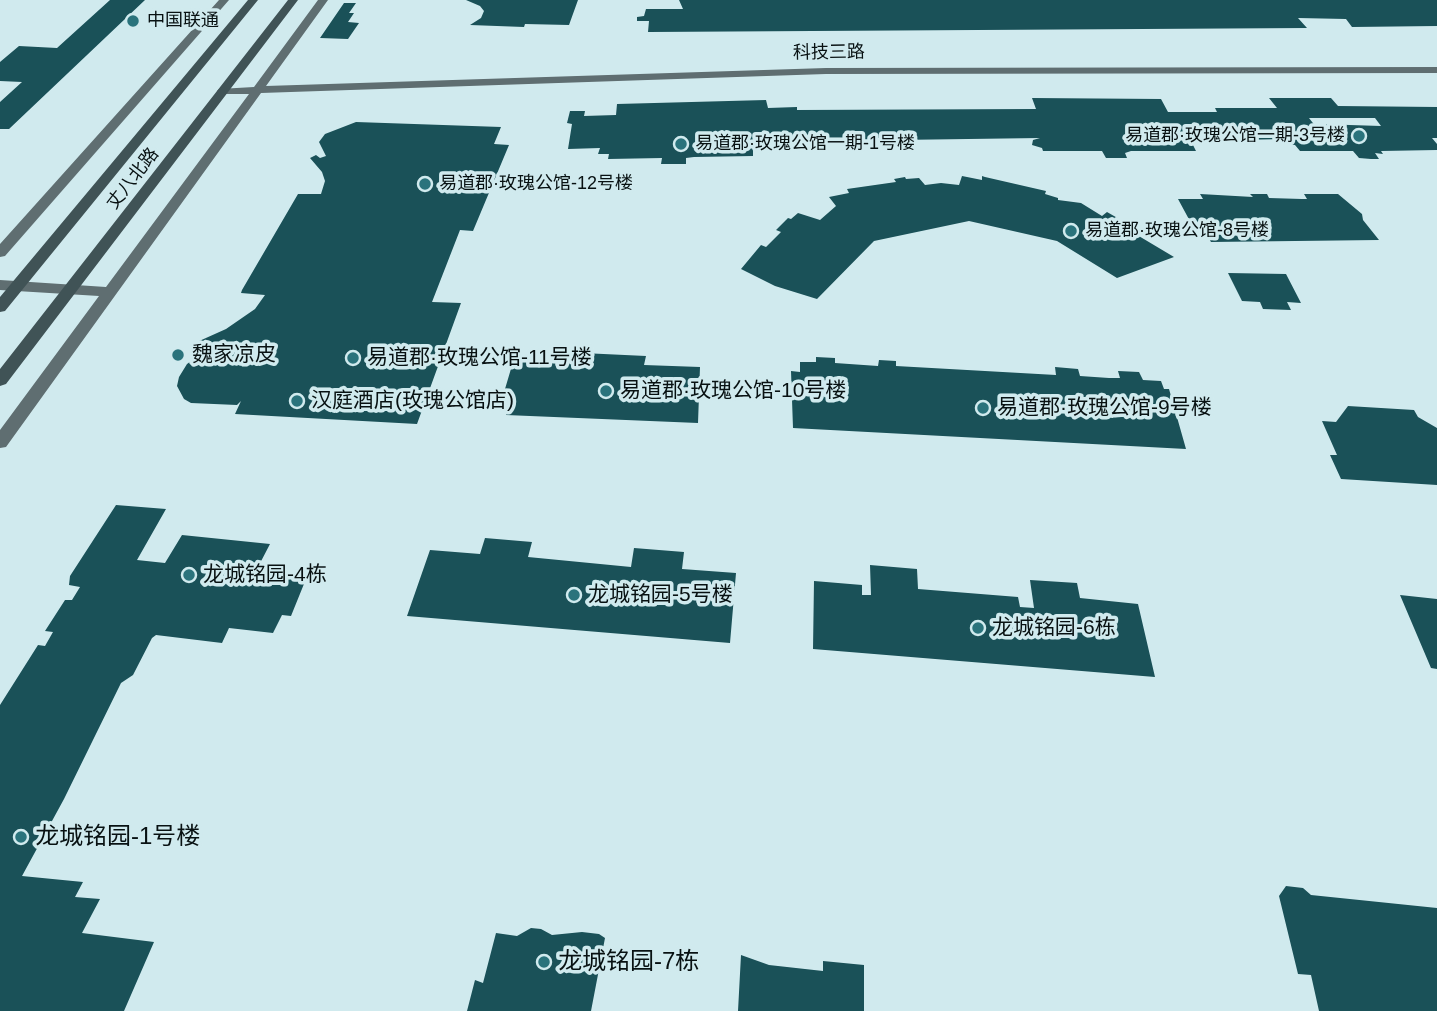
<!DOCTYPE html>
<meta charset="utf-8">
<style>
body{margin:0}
canvas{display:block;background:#d0eaee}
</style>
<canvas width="1437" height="1011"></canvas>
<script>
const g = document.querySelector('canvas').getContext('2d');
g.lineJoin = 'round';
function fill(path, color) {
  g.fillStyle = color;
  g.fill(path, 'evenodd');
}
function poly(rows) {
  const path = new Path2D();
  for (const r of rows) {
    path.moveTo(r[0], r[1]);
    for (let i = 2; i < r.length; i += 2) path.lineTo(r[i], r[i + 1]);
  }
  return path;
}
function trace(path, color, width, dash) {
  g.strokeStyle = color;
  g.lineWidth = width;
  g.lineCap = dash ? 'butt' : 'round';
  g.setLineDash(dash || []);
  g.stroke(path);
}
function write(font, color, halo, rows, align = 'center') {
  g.font = font + ' Arial,"Noto Sans SC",sans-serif';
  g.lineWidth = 7;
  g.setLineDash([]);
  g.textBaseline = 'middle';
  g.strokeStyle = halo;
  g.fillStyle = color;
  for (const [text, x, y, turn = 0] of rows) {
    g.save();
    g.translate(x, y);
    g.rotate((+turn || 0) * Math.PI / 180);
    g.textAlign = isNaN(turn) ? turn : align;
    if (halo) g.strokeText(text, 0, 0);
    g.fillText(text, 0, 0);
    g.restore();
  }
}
fill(poly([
 [110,0,145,0,9,129,0,129,0,102,22,82,0,81,0,62,19,46,57,48],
 [466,0,578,0,569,25,525,24,524,27,470,25,481,18,484,11,480,6],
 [679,0,1437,0,1437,26,1352,27,1346,19,1298,18,1307,28,648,32,649,21,637,21,637,17,644,16,646,9,683,9],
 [344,3,356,3,349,13,354,13,348,22,359,23,348,39,320,38],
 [1032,98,1161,99,1168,112,1217,112,1215,108,1277,108,1269,98,1331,98,1338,106,1437,107,1437,138,1432,138,1437,144,1437,150,1381,151,1383,154,1375,153,1379,159,1371,159,1359,158,1353,151,1300,151,1295,145,1286,144,1285,139,1191,141,1196,151,1131,151,1125,153,1127,158,1106,158,1102,151,1043,151,1042,148,1032,145,1033,140,1040,138,753,142,753,156,694,157,686,158,686,164,661,164,662,158,608,159,609,154,598,154,600,148,568,149,572,124,567,123,570,111,585,111,584,116,616,115,617,104,766,100,768,108,797,107,797,110,1036,109],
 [1309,118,1375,118,1381,126,1318,124,1319,127,1316,127],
 [356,122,501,127,494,144,509,145,473,231,460,230,432,302,461,303,417,424,235,414,241,401,237,405,191,403,184,399,177,386,179,377,187,364,213,345,211,341,200,345,197,342,226,329,255,309,265,295,241,293,242,290,298,194,321,194,325,181,322,172,310,158,316,155,320,158,326,156,319,142,325,134],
 [962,176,982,180,982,176,985,177,1046,191,1045,194,1058,198,1058,200,1081,203,1102,216,1107,212,1121,220,1117,223,1174,257,1117,278,1057,241,969,221,874,241,817,299,775,286,741,269,761,245,766,247,781,232,776,230,788,218,791,219,798,213,820,220,836,206,829,197,849,193,847,189,896,182,894,179,905,177,906,179,919,178,925,185,941,183,959,185],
 [1200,194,1253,197,1250,194,1267,194,1269,198,1302,199,1307,199,1304,194,1338,194,1362,214,1363,220,1379,240,1211,242,1208,237,1198,236,1178,199,1203,199],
 [1228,273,1286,274,1301,303,1287,302,1291,310,1263,309,1260,302,1242,301],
 [561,352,646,356,644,365,700,367,698,423,506,415,511,390,505,389,513,362,558,362],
 [816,357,835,358,835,363,878,366,879,360,896,361,896,366,1056,375,1055,367,1078,369,1080,376,1109,378,1120,378,1118,371,1139,372,1143,380,1161,381,1164,389,1169,389,1186,449,793,428,791,371,800,372,800,362,816,362],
 [1348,406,1414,410,1418,417,1437,428,1437,485,1341,479,1330,455,1337,455,1322,421,1336,422],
 [116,505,166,509,137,560,165,563,182,535,270,544,257,569,308,574,291,616,282,615,273,633,229,628,222,643,156,635,152,638,133,675,121,683,64,799,22,876,83,882,75,897,100,899,82,933,154,942,124,1011,0,1011,0,705,38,645,45,646,53,632,45,631,65,600,72,600,80,587,69,585,70,576],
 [485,538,532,542,528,557,631,567,634,548,684,552,682,569,736,573,730,643,407,616,430,550,480,554],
 [870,565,917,569,918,589,1018,597,1020,607,1034,608,1030,580,1077,583,1080,598,1138,604,1155,677,813,649,814,581,862,585,862,595,871,595],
 [1400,595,1437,599,1437,669,1431,668],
 [1286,886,1303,888,1311,895,1437,908,1437,1011,1319,1011,1311,975,1298,974,1279,896],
 [531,928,541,929,552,935,582,932,599,934,605,938,591,1011,467,1011,475,980,483,983,496,933,517,936],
 [741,955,769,965,823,971,823,961,864,965,864,1011,738,1011]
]), '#1a5158');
fill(poly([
 [219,0,229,0,5,256,0,257,0,244,219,0],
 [318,0,328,0,266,86,826,68,1437,67,1437,73,826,74,261,93,6,447,0,448,0,430,99,296,0,290,0,280,106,287,249,94,223,94,217,91,219,89,254,87,318,0]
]), '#5f6e71');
fill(poly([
 [248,0,258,0,5,311,0,312,0,297,248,0],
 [288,0,298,0,6,384,0,386,0,369,288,0]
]), '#405356');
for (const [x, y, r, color] of [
 [133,21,7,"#2a737c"],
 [1359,136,7,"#2a737c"],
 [681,144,7,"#2a737c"],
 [425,184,7,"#2a737c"],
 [1071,231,7,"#2a737c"],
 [178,355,7,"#2a737c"],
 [353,358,7,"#2a737c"],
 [606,391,7,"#2a737c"],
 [297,401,7,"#2a737c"],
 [983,408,7,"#2a737c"],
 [189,575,7,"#2a737c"],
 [574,595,7,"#2a737c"],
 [978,628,7,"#2a737c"],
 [21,837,7,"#2a737c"],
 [544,962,7,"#2a737c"]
]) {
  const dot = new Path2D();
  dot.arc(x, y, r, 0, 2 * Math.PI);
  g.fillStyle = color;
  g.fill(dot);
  trace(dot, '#d0eaee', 2.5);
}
write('18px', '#081112', '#d0eaee', [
 ["中国联通",147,21],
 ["易道郡·玫瑰公馆一期-3号楼",1345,136,"right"],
 ["易道郡·玫瑰公馆一期-1号楼",695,144],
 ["易道郡·玫瑰公馆-12号楼",439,184],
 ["易道郡·玫瑰公馆-8号楼",1085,231]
], 'left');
write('18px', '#081112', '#d0eaee', [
 ["科技三路",829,53,-1],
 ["丈八北路",133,179,-52]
]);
write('21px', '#081112', '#d0eaee', [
 ["魏家凉皮",192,355],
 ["易道郡·玫瑰公馆-11号楼",367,358],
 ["易道郡·玫瑰公馆-10号楼",620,391],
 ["汉庭酒店(玫瑰公馆店)",311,401],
 ["易道郡·玫瑰公馆-9号楼",997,408],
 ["龙城铭园-4栋",203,575],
 ["龙城铭园-5号楼",588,595],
 ["龙城铭园-6栋",992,628]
], 'left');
write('24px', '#081112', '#d0eaee', [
 ["龙城铭园-1号楼",35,837],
 ["龙城铭园-7栋",558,962]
], 'left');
</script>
